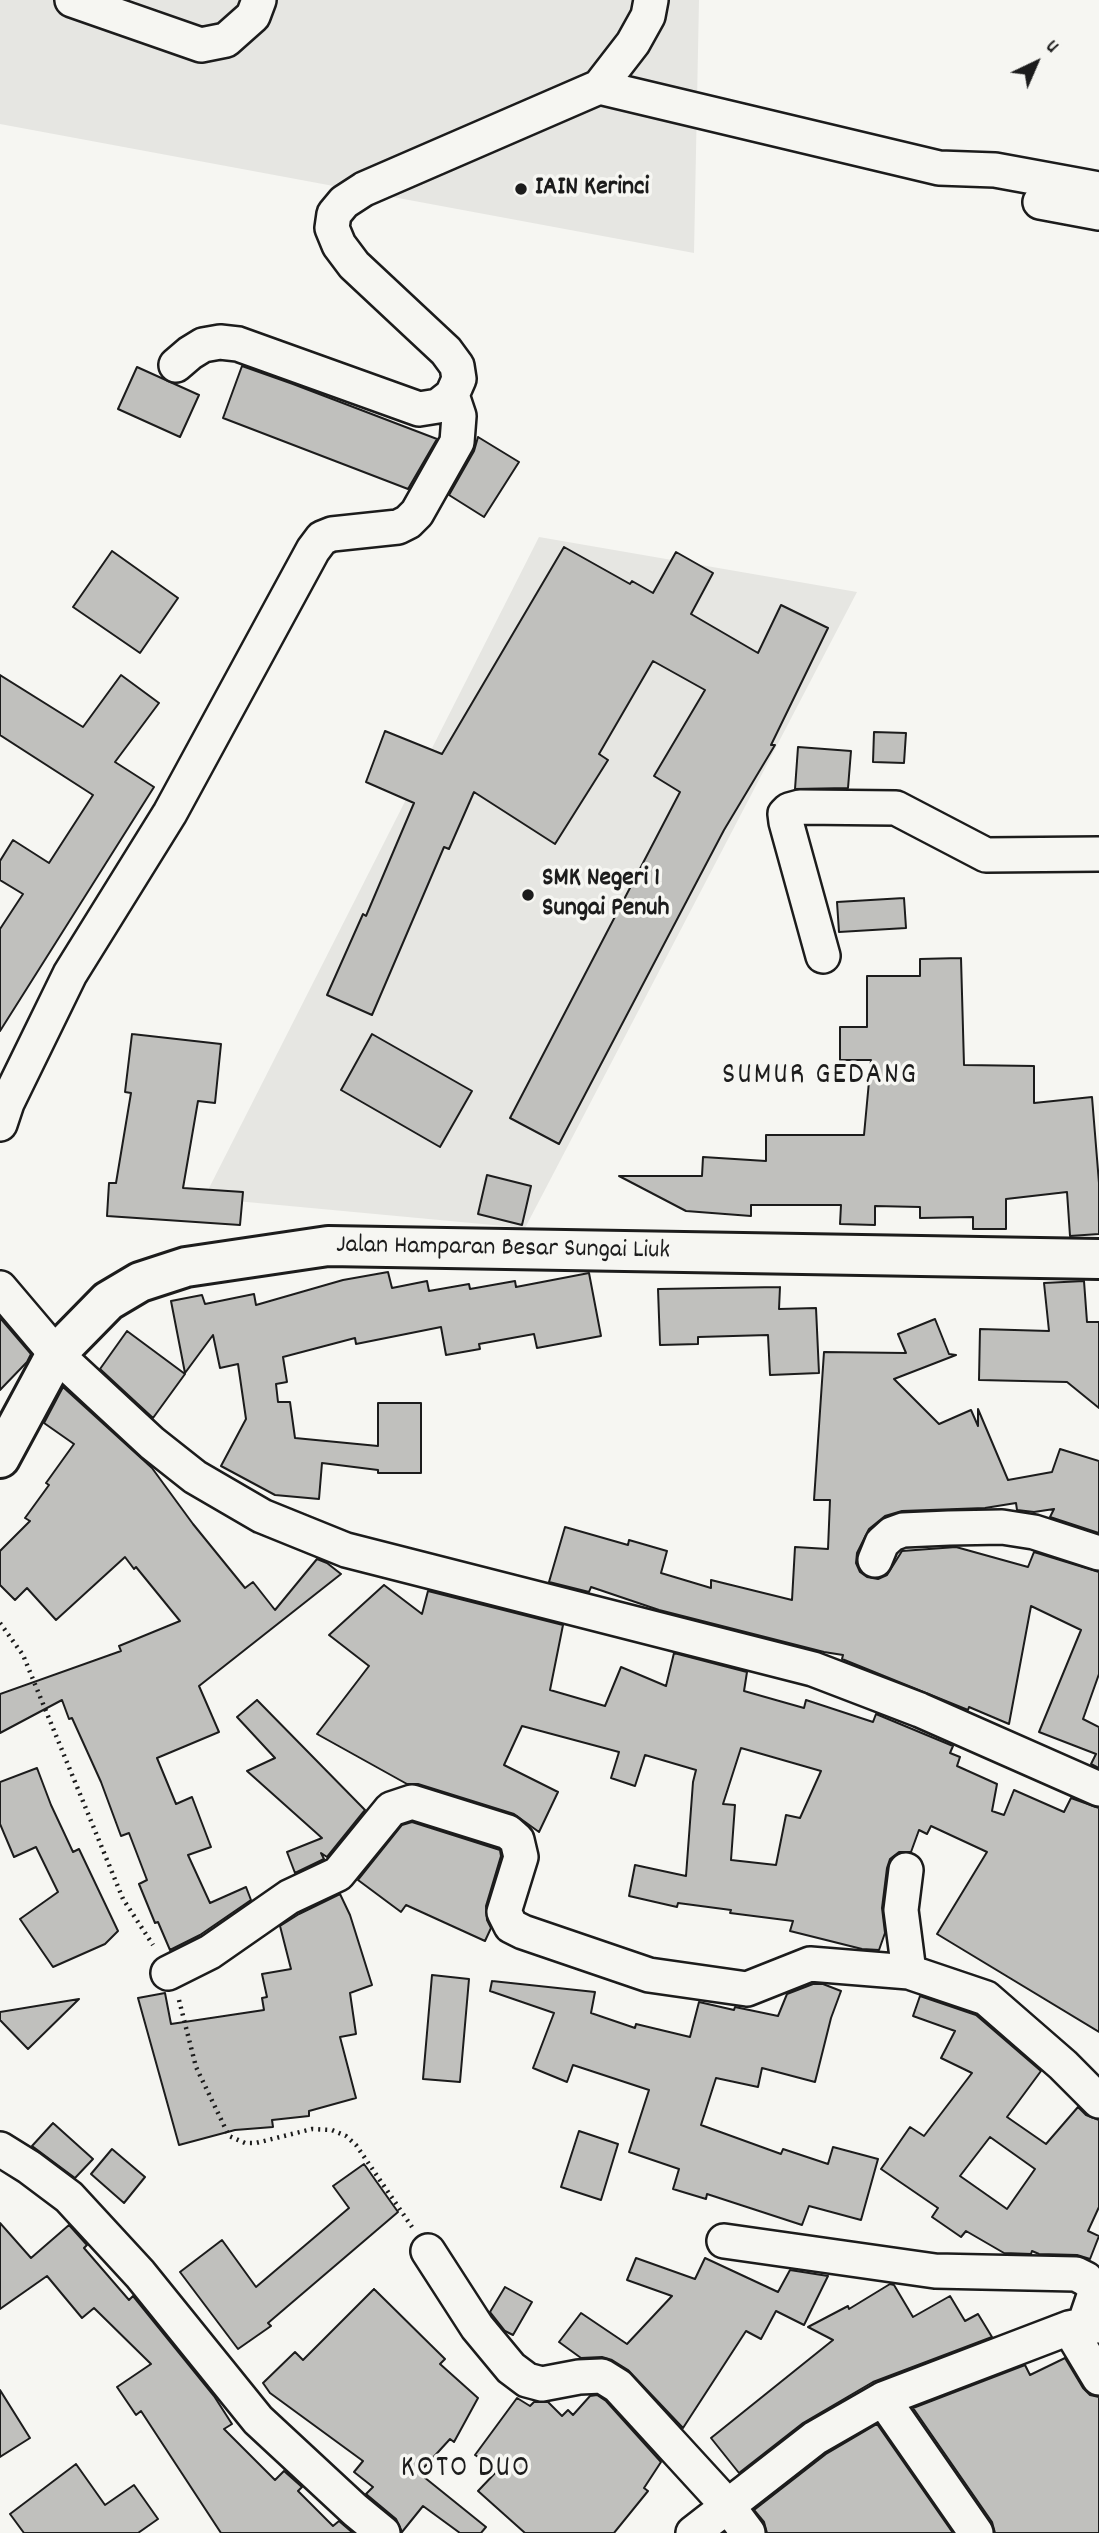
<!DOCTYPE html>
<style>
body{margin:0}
#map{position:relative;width:1099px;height:2533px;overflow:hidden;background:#f6f6f2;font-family:Dekko,sans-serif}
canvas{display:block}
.north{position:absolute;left:1001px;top:28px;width:70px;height:70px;-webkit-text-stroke:5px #f6f6f2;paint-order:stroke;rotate:44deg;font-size:19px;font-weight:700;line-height:28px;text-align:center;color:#1c1c1c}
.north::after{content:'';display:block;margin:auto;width:24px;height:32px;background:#1c1c1c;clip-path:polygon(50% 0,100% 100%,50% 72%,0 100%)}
</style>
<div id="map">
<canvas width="1099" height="2533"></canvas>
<div class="north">U</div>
</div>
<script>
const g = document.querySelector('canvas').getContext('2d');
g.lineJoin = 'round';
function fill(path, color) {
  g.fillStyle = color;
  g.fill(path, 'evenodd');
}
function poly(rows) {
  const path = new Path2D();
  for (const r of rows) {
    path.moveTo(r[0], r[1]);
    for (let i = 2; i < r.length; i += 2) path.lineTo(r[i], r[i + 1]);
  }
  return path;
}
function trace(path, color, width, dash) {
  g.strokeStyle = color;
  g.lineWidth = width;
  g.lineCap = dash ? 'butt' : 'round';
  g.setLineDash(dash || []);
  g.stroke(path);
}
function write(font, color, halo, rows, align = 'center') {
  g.font = font + ' Dekko,sans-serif';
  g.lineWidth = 7;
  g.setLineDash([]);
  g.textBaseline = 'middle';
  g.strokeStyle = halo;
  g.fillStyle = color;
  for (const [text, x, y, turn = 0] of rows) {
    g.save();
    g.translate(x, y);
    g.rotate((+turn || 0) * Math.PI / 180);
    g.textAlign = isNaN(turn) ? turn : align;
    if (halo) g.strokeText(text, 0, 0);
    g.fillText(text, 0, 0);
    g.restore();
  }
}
fill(poly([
 [0,0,699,0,694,253,0,124],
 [539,537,857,592,525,1228,204,1198]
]), '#e6e6e2');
const building = poly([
 [242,366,293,384,437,439,408,489,223,418,242,366],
 [137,367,199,395,180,437,118,409,137,367],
 [478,437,519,462,484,517,449,495,474,451,478,437],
 [564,547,630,584,632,581,653,593,676,552,713,573,691,614,758,653,781,605,828,628,771,745,775,745,724,830,559,1144,510,1118,680,792,654,776,705,690,653,661,599,754,608,760,555,844,474,792,449,849,444,847,372,1015,327,995,363,914,366,916,414,803,366,782,385,731,442,754,564,547],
 [112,551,178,598,140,653,73,607,112,551],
 [0,675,83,727,121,675,159,703,115,762,154,787,0,1031,0,929,23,894,0,880,0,861,13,840,49,863,93,795,0,735,0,675],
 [874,732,906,733,904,763,873,762,874,732],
 [798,747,851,751,848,788,795,789,798,747],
 [904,898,906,928,839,932,837,902,904,898],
 [961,958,964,1065,1034,1066,1034,1103,1092,1097,1099,1183,1099,1234,1070,1236,1067,1192,1006,1199,1006,1229,973,1229,973,1217,920,1218,920,1207,875,1206,875,1225,840,1224,841,1205,751,1205,751,1216,686,1211,619,1176,702,1176,703,1157,766,1161,766,1135,864,1135,871,1060,840,1060,840,1027,867,1027,867,976,920,976,920,959,961,958],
 [132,1034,221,1044,215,1103,198,1101,183,1188,243,1192,240,1225,107,1216,109,1183,116,1183,131,1093,125,1092,132,1034],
 [372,1034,472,1091,440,1147,341,1090,372,1034],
 [487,1175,531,1186,522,1225,478,1214,487,1175],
 [388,1272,392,1288,427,1281,429,1291,469,1284,470,1289,515,1281,516,1287,589,1273,601,1336,537,1348,534,1334,479,1344,480,1349,446,1355,441,1327,356,1344,355,1338,283,1357,287,1382,276,1384,278,1402,290,1402,295,1438,378,1446,378,1403,421,1403,421,1473,378,1473,378,1470,322,1463,319,1499,275,1495,221,1466,246,1419,238,1364,220,1368,213,1335,185,1373,171,1301,202,1295,205,1304,254,1294,256,1305,343,1280,388,1272],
 [1084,1281,1087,1322,1099,1322,1099,1408,1067,1382,979,1380,980,1329,1049,1331,1044,1283,1084,1281],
 [780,1287,779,1309,816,1308,819,1373,770,1375,768,1335,698,1337,698,1344,660,1345,658,1289,780,1287],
 [0,1318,31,1354,27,1362,0,1390,0,1318],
 [935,1319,949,1354,956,1355,894,1379,939,1424,971,1410,978,1426,978,1409,1008,1480,1052,1472,1060,1449,1099,1461,1099,1533,1050,1517,1054,1509,1034,1512,1017,1510,1016,1503,985,1508,902,1511,885,1516,869,1529,857,1553,856,1563,860,1572,867,1577,878,1579,887,1575,902,1551,956,1547,1028,1567,1034,1552,1099,1572,1099,1674,1083,1719,1099,1727,1099,1768,1091,1764,1096,1754,1039,1732,1081,1630,1031,1606,1009,1724,969,1707,968,1710,842,1659,843,1655,824,1652,659,1610,591,1587,589,1592,549,1582,565,1527,628,1545,629,1540,667,1551,661,1573,711,1588,711,1580,792,1600,795,1547,828,1549,830,1500,814,1500,824,1352,906,1353,898,1334,935,1319],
 [127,1331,185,1374,153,1418,100,1369,127,1331],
 [63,1387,152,1468,193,1524,245,1588,253,1582,275,1610,317,1559,327,1563,341,1574,199,1686,219,1732,157,1758,176,1804,192,1797,211,1847,188,1855,210,1903,246,1887,251,1900,200,1935,170,1950,158,1922,155,1923,139,1884,147,1880,129,1833,121,1836,101,1782,72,1718,69,1719,62,1700,0,1733,0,1694,121,1651,119,1646,180,1621,136,1567,134,1569,125,1557,56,1620,27,1588,15,1600,0,1585,0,1551,30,1521,25,1518,49,1485,46,1483,74,1444,44,1423,63,1387],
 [384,1585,422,1614,428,1591,563,1625,550,1690,605,1706,621,1667,666,1686,674,1653,747,1672,744,1691,804,1708,806,1700,873,1722,876,1714,953,1746,950,1753,960,1757,957,1766,997,1784,992,1811,1004,1815,1014,1790,1064,1812,1071,1798,1099,1808,1099,2032,937,1934,987,1852,931,1826,927,1834,919,1830,911,1852,899,1852,890,1859,887,1868,882,1908,885,1933,879,1950,862,1949,790,1931,793,1921,730,1913,731,1910,678,1903,677,1907,629,1896,635,1865,686,1876,693,1782,696,1770,645,1755,635,1786,611,1778,619,1752,522,1726,504,1765,558,1792,539,1832,514,1814,418,1784,407,1784,317,1734,369,1666,329,1635,384,1585],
 [741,1748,821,1771,800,1818,786,1815,776,1865,731,1860,735,1805,723,1804,741,1748],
 [257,1700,365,1810,327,1857,321,1853,324,1859,295,1873,287,1852,322,1838,247,1771,275,1758,237,1717,257,1700],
 [37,1768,51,1805,73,1852,79,1849,118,1931,105,1944,53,1967,20,1919,58,1892,36,1847,14,1857,0,1824,0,1782,37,1768],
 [412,1822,500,1850,501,1856,486,1906,487,1920,491,1928,485,1941,406,1905,401,1912,358,1880,402,1825,412,1822],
 [340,1894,350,1915,372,1985,350,1993,356,2034,340,2037,356,2098,309,2111,309,2116,272,2120,273,2127,235,2130,179,2145,138,1998,165,1993,171,2024,264,2010,262,1998,267,1997,262,1974,291,1969,280,1926,299,1914,340,1894],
 [432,1975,469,1979,460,2082,423,2079,432,1975],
 [492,1981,595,1992,591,2013,635,2028,636,2024,690,2037,699,2002,734,2010,735,2007,778,2016,787,1994,813,1984,823,1984,841,1991,831,2018,815,2082,762,2068,758,2087,716,2078,701,2125,781,2154,783,2149,828,2164,833,2147,878,2159,861,2220,809,2206,802,2225,707,2194,706,2199,673,2189,679,2169,629,2152,649,2090,573,2065,567,2082,533,2068,554,2013,490,1991,492,1981],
 [920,1996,976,2015,1041,2071,1007,2117,1046,2144,1078,2107,1086,2115,1099,2120,1099,2207,1088,2231,1099,2236,1090,2259,1077,2255,1039,2254,1032,2251,1031,2254,1004,2253,966,2231,961,2237,932,2217,938,2208,881,2169,910,2127,924,2136,972,2073,941,2058,955,2031,913,2016,920,1996],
 [990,2137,1035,2169,1007,2209,960,2176,990,2137],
 [79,1999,28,2049,0,2020,0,2012,79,1999],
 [53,2123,93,2159,75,2178,32,2146,53,2123],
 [579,2131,618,2144,601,2200,561,2187,579,2131],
 [112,2149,145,2177,124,2203,91,2174,112,2149],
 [364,2164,398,2212,268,2323,271,2326,238,2349,180,2272,222,2240,256,2287,349,2208,333,2186,364,2164],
 [0,2223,31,2258,69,2225,87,2245,84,2248,129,2300,133,2296,214,2396,232,2424,224,2429,275,2480,284,2471,302,2487,298,2491,333,2526,339,2521,353,2533,221,2533,141,2411,136,2415,117,2387,151,2364,94,2308,82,2318,47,2276,0,2309,0,2223],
 [636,2258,695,2279,705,2258,778,2292,790,2270,828,2276,804,2325,776,2311,761,2339,746,2331,683,2428,628,2370,612,2360,602,2357,581,2358,559,2342,581,2313,627,2344,672,2296,627,2280,636,2258],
 [890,2284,894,2285,913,2317,950,2296,965,2321,978,2314,992,2337,873,2382,803,2423,739,2473,711,2438,833,2340,808,2327,848,2306,849,2309,890,2284],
 [505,2287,532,2302,513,2335,505,2331,490,2312,505,2287],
 [374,2289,445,2359,440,2364,478,2398,454,2442,450,2439,419,2473,486,2527,481,2533,460,2533,423,2506,402,2532,396,2519,366,2494,373,2487,354,2472,363,2461,270,2393,263,2383,295,2352,303,2360,374,2289],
 [1065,2358,1083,2388,1090,2395,1099,2397,1099,2533,995,2533,992,2522,913,2408,1025,2365,1030,2375,1065,2358],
 [0,2390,30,2438,0,2457,0,2390],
 [597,2395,606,2401,661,2462,644,2488,648,2491,614,2533,525,2533,478,2491,498,2470,475,2455,517,2398,530,2406,534,2402,548,2402,562,2416,568,2410,573,2415,590,2396,597,2395],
 [877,2424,953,2533,767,2533,764,2522,754,2510,826,2454,877,2424],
 [76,2464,105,2505,134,2485,158,2519,138,2533,24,2533,10,2514,76,2464]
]);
fill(building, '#c0c0bd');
trace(building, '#1c1c1c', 2);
const minor = poly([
 [72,0,201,45,226,40,253,16,259,0],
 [599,87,939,168,995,170,1099,189],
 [1040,202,1099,213],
 [176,365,190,353,203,345,220,342,238,344,419,409,438,406,452,395,459,379,457,366,446,351,354,265,339,245,332,228,334,214,344,202,364,189,599,87,633,43,648,16,651,0],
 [823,956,786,822,785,814,789,810,800,807,896,808,986,855,1099,854],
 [0,1124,7,1103,70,974,170,813,313,550,322,538,332,534,398,527,408,522,417,513,457,442,459,416,452,395],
 [0,1288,56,1354,152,1443,195,1477,262,1516,346,1550,813,1669,920,1710,1099,1789],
 [875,1560,882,1543,892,1534,903,1530,949,1528,1002,1527,1034,1532,1099,1553],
 [906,1870,901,1910,909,1972],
 [168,1973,210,1952,289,1897,338,1874,391,1809,412,1802,508,1832,517,1840,521,1857,504,1912,511,1926,523,1932,649,1975,747,1989,810,1964,909,1972,986,1998,1063,2065,1099,2101],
 [0,2149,29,2167,69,2197,140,2274,258,2420,355,2510,383,2533],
 [724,2241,935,2271,1076,2274,1086,2279,1092,2285,1095,2293,1084,2325],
 [428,2251,477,2327,511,2368,527,2380,542,2384,579,2377,602,2376,618,2386,727,2505,748,2533],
 [1069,2328,1099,2378],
 [883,2399,1069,2328,1084,2325,1099,2326],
 [693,2533,815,2438,883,2399,976,2533]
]);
const tertiary = poly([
 [0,1458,56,1354,108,1301,140,1282,186,1267,328,1246,1099,1259]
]);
trace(minor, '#1c1c1c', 38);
trace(tertiary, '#1c1c1c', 44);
trace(poly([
 [0,1623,23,1655,123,1899,153,1945],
 [179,2000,196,2067,229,2136,245,2143,256,2143,312,2129,332,2130,346,2136,356,2145,412,2227]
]), '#1c1c1c', 4.5, [2, 5]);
trace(minor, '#f6f6f2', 33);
trace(tertiary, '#f6f6f2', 38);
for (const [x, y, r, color] of [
 [521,189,7,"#1c1c1c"],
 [528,895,7,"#1c1c1c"]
]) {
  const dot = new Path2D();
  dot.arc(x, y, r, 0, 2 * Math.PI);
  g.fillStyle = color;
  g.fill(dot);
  trace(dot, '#f6f6f2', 2.5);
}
write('bold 26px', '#1c1c1c', '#f6f6f2', [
 ["IAIN Kerinci",535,189],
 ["SMK Negeri 1",542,880],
 ["Sungai Penuh",542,910]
], 'left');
write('26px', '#1c1c1c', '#f6f6f2', [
 ["Jalan Hamparan Besar Sungai Liuk",503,1250,1]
]);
g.letterSpacing = '2px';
write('30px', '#1c1c1c', '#f6f6f2', [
 ["SUMUR GEDANG",820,1078],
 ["KOTO DUO",466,2471]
]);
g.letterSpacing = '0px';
</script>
